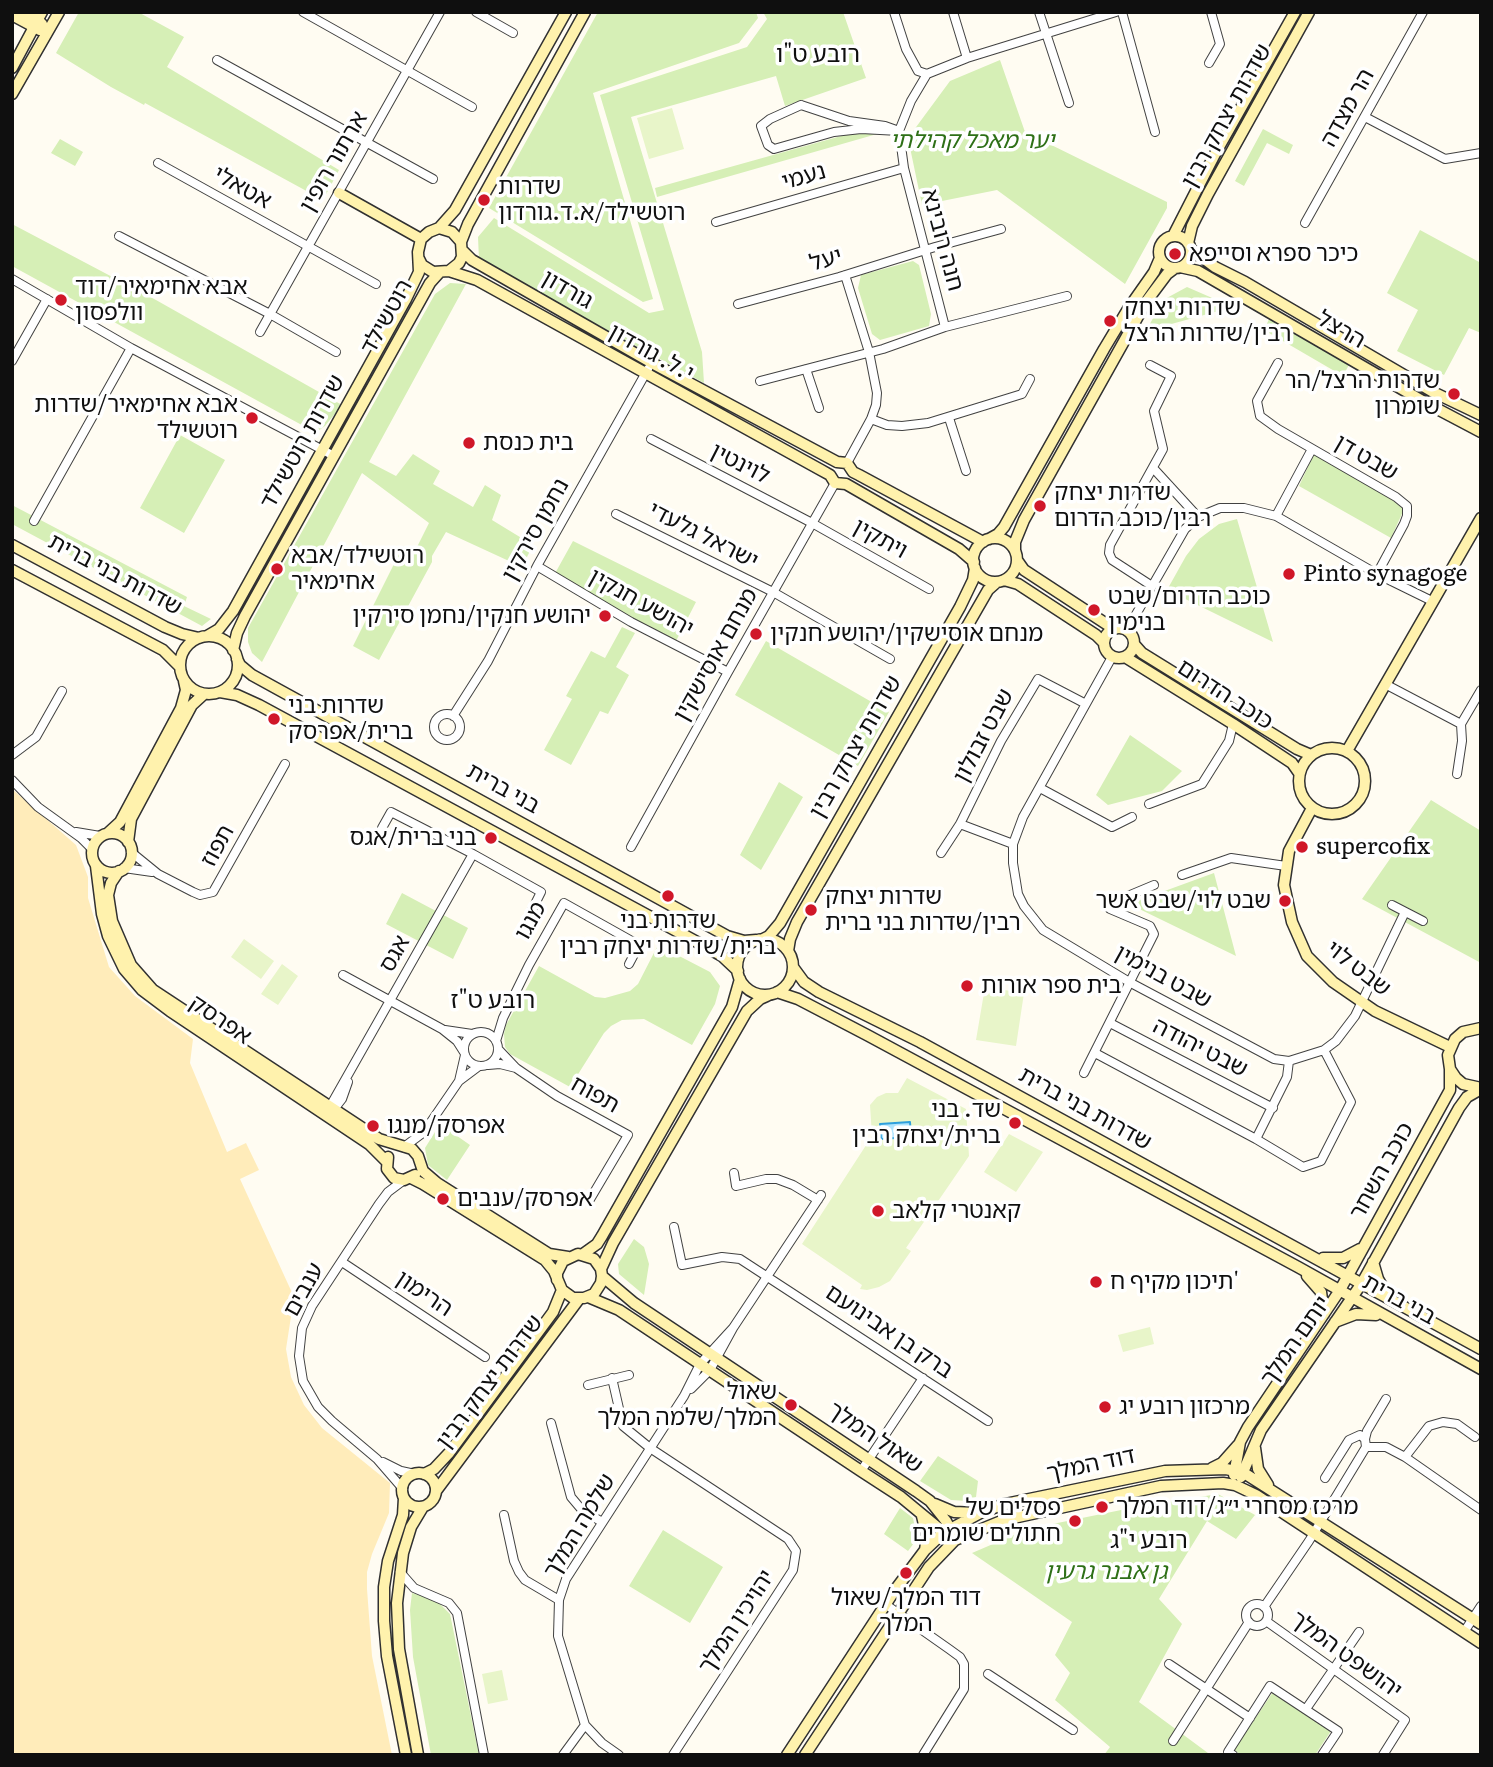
<!DOCTYPE html>
<meta charset="utf-8">
<style>
body{margin:0}
#map{position:relative;width:1493px;height:1767px;overflow:hidden;background:#fffcf2;font-family:Literata,serif}
canvas{display:block}
.frame{position:absolute;inset:0;border:14px solid #0f0f0f;pointer-events:none}
</style>
<div id="map">
<canvas width="1493" height="1767"></canvas>
<div class="frame"></div>
</div>
<script>
const g = document.querySelector('canvas').getContext('2d');
g.lineJoin = 'round';
function fill(path, color) {
  g.fillStyle = color;
  g.fill(path, 'evenodd');
}
function poly(rows) {
  const path = new Path2D();
  for (const r of rows) {
    if (r.length === 3) {
      path.moveTo(r[0] + r[2], r[1]);
      path.arc(r[0], r[1], r[2], 0, 2 * Math.PI);
      continue;
    }
    path.moveTo(r[0], r[1]);
    for (let i = 2; i < r.length; i += 2) path.lineTo(r[i], r[i + 1]);
  }
  return path;
}
function trace(path, color, width, dash) {
  g.strokeStyle = color;
  g.lineWidth = width;
  g.lineCap = dash ? 'butt' : 'round';
  g.setLineDash(dash || []);
  g.stroke(path);
}
function write(font, color, halo, rows, align = 'center') {
  g.font = font + ' Literata,"Noto Sans Hebrew",serif';
  g.lineWidth = 7;
  g.setLineDash([]);
  g.textBaseline = 'middle';
  g.strokeStyle = halo;
  g.fillStyle = color;
  for (const [text, x, y, turn = 0] of rows) {
    g.save();
    g.translate(x, y);
    g.rotate((+turn || 0) * Math.PI / 180);
    g.textAlign = isNaN(turn) ? turn : align;
    if (halo) g.strokeText(text, 0, 0);
    g.fillText(text, 0, 0);
    g.restore();
  }
}
fill(poly([
 [79,12,138,12,184,37,167,67,339,170,323,200,145,103,144,105,111,87,56,53],
 [598,12,756,12,758,18,739,43,593,93,653,299,643,302,489,208],
 [763,12,843,12,866,78,785,106,776,76,631,117,702,352,704,383,479,260,478,237,494,218,649,313,664,310,600,95,747,47,767,19],
 [1000,60,1025,132,1167,202,1167,208,1125,284,997,190,922,205,908,138,950,81],
 [1263,129,1293,145,1289,154,1267,143,1244,186,1235,181],
 [859,131,877,134,657,197,655,188],
 [60,139,83,152,75,166,51,153],
 [12,224,156,300,342,405,325,426,318,431,309,429,12,266],
 [1420,230,1481,263,1481,333,1469,328,1444,375,1397,351,1418,310,1387,293],
 [913,261,919,265,931,314,929,326,880,340,872,334,858,288,861,275],
 [450,283,466,284,369,462,396,476,413,454,440,471,433,484,473,507,485,485,501,495,492,520,533,545,522,567,446,532,432,556,432,562,379,660,353,646,403,546,415,551,429,523,362,473,262,662,252,653,248,642,248,628,435,294],
 [1187,287,1233,307,1146,331,1163,300],
 [1270,317,1351,361,1343,376,1264,330],
 [180,435,225,460,184,533,140,508],
 [1314,454,1405,507,1391,538,1299,486],
 [12,505,187,597,184,606,211,619,202,626,12,524],
 [1237,519,1273,642,1167,590,1186,556,1199,539,1219,524],
 [573,541,696,602,675,643,553,577],
 [622,627,635,633,616,667,629,675,608,714,600,711,571,765,544,750,572,699,566,696,591,651,605,658],
 [766,641,889,712,858,766,735,695],
 [1130,735,1182,771,1162,791,1108,805,1096,795],
 [779,782,803,797,761,870,740,855],
 [1431,800,1481,831,1481,963,1362,899],
 [1214,873,1236,956,1129,904],
 [402,893,468,928,453,959,386,924],
 [658,945,710,972,720,986,715,1004,692,1045,644,1019,622,1020,611,1026,604,1033,570,1087,510,1054,505,1047,504,1034,506,1025,539,966,595,997,605,998,630,991,638,984],
 [440,1124,470,1145,447,1180,428,1165,425,1148],
 [634,1239,644,1247,649,1264,644,1295,619,1274,618,1264],
 [938,1456,978,1481,976,1497,967,1501,951,1500,920,1481],
 [1218,1494,1255,1515,1236,1539,1207,1521,1159,1599,1182,1624,1139,1702,1208,1753,1104,1755,1110,1747,1055,1700,1070,1673,1055,1655,1072,1622,972,1553,1028,1529,1131,1508],
 [900,1508,913,1518,916,1533,914,1543,908,1551,884,1534],
 [663,1530,723,1567,690,1623,629,1586],
 [412,1593,436,1600,450,1614,479,1755,431,1755,413,1657,410,1610],
 [1273,1692,1331,1731,1315,1755,1241,1755,1234,1750]
]), '#d6efb6');
fill(poly([
 [12,789,76,845,88,877,88,898,109,967,135,996,193,1039,190,1063,227,1152,246,1143,259,1170,240,1179,294,1297,286,1349,291,1377,304,1405,322,1428,390,1483,389,1513,372,1554,367,1572,367,1589,372,1656,392,1755,12,1755]
]), '#ffecba');
fill(poly([
 [672,108,684,149,649,159,637,118],
 [244,939,274,961,261,979,231,957],
 [282,964,298,976,278,1005,261,994],
 [985,987,1024,993,1016,1046,976,1040],
 [907,1078,966,1109,969,1156,906,1248,911,1251,890,1281,879,1287,867,1290,860,1289,862,1285,802,1244,872,1136,870,1105,877,1097,886,1093,898,1093],
 [1009,1134,1043,1152,1016,1192,984,1172],
 [1150,1327,1154,1344,1123,1352,1118,1335],
 [502,1670,508,1700,488,1704,482,1674]
]), '#e8f5c9');
const water = poly([
 [910,1122,911,1137,881,1139,880,1124,910,1122]
]);
fill(water, '#b0e4fd');
trace(water, '#2fa0dc', 2);
const street = poly([
 [303,12,472,107],
 [476,12,513,33],
 [894,12,906,49,918,71,927,74],
 [953,12,967,58],
 [1039,12,1069,103],
 [1122,12,1155,132],
 [217,60,433,179],
 [1209,63,1220,44,1211,12],
 [801,105,849,121,885,126,899,131,861,129,834,132,774,149,768,145,761,126,770,119,801,105],
 [1365,117,1445,159,1481,153],
 [158,163,376,284],
 [716,222,904,168],
 [1305,223,1423,12],
 [119,236,270,314,336,352],
 [845,275,869,352,877,393,876,405,871,419,847,463],
 [12,279,131,348,334,456],
 [738,304,839,277,935,247,1001,229],
 [945,327,904,168,899,131,911,101,927,74,967,58,1116,12],
 [260,332,440,12],
 [12,361,47,299],
 [1278,363,1257,401,1260,416,1278,429,1396,497,1407,506,1407,516,1404,524,1377,574],
 [1150,365,1171,376,1154,411,1163,449,1110,545,1109,553,1112,560,1152,586],
 [806,369,819,408],
 [760,381,883,349,945,327,1067,296],
 [949,418,966,471],
 [871,419,887,425,902,426,928,423,1022,394,1030,379],
 [651,439,812,523,929,589],
 [1154,469,1198,517],
 [616,514,773,592,890,659],
 [1276,516,1312,449],
 [34,521,131,348],
 [537,566,631,622,728,672],
 [1127,630,1185,529,1198,517,1220,508,1244,508,1276,516,1377,574,1432,601],
 [1112,657,1023,817,1013,844,1013,863,1018,894,1024,906,1043,930,1131,983,1274,1059,1289,1061,1324,1050,1336,1041,1355,1016,1405,912],
 [1385,684,1461,724,1462,741,1457,774],
 [447,727,13],
 [453,716,488,661,537,566,648,369],
 [1461,724,1481,690],
 [12,755,36,737,62,691],
 [12,780,38,807,81,838,92,849],
 [1040,788,1112,827,1132,817],
 [1149,804,1202,784,1229,741,1233,724],
 [960,824,1013,844],
 [382,828,391,812,473,854,541,892,532,910],
 [76,832,100,836],
 [631,847,728,672,835,483],
 [131,852,158,874,193,892,200,895,213,892,285,764],
 [941,853,960,824,1001,741,1038,679,1086,704],
 [124,868,152,872],
 [1182,875,1231,858,1286,866],
 [1392,905,1423,921],
 [343,975,442,1029,457,1041,464,1052],
 [1110,1023,1273,1108],
 [445,1030,472,1034],
 [481,1049,17],
 [496,1041,503,1018,529,965,564,903,639,945,629,964],
 [498,1049,516,1068,557,1096,628,1135,589,1201],
 [1095,1053,1256,1139,1303,1167,1321,1161,1351,1102,1324,1050],
 [488,1065,500,1064,516,1068],
 [1084,1073,1154,934,1150,926,1110,909,1111,903,1154,885],
 [459,1081,465,1055],
 [328,1110,473,854],
 [331,1113,342,1099,348,1082],
 [1256,1139,1287,1077,1289,1061],
 [404,1147,424,1132,459,1081,479,1066],
 [734,1173,736,1186,766,1179,777,1179,793,1185,818,1200],
 [674,1227,682,1265,722,1257,740,1259,988,1421],
 [342,1262,485,1357],
 [612,1378,623,1426,650,1448,788,1539,796,1551,793,1570,673,1755],
 [588,1385,629,1375],
 [691,1389,710,1370,733,1328,821,1195],
 [551,1423,571,1497,582,1510,602,1522],
 [1365,1439,1367,1431,1386,1399],
 [1405,1457,1429,1426,1443,1422,1457,1424,1475,1437],
 [383,1462,401,1471,415,1474],
 [861,1471,923,1378],
 [1325,1478,1349,1440,1360,1435,1365,1439,1366,1447],
 [403,1489,377,1459,332,1421,318,1407,303,1381,299,1356,302,1328,312,1306,379,1204,388,1192,404,1180],
 [504,1515,514,1561,519,1572,525,1580,559,1600],
 [400,1572,414,1588,449,1603,457,1613,484,1755],
 [885,1604,949,1649,960,1657,964,1664,964,1689,923,1755],
 [1257,1615,11],
 [1264,1607,1309,1541,1366,1447,1386,1447,1405,1457,1481,1510],
 [1266,1621,1405,1720,1383,1755],
 [1464,1632,1481,1606],
 [1169,1664,1250,1718],
 [988,1674,1073,1730],
 [1306,1709,1359,1632],
 [1173,1741,1249,1622],
 [563,1755,585,1725],
 [619,1755,602,1743,585,1725,558,1636,559,1600,566,1579,575,1565,684,1396,700,1364,733,1328],
 [1233,1755,1228,1752,1270,1686,1338,1731,1322,1755]
]);
const secondary = poly([
 [24,12,38,20,42,24],
 [12,15,40,30],
 [12,68,42,12],
 [12,94,59,12],
 [339,193,421,239],
 [439,228,455,210,566,12],
 [1173,236,1215,154,1295,12],
 [1175,252,16],
 [461,242,468,224,585,12],
 [1188,243,1192,226,1208,194,1309,12],
 [1191,249,1215,267,1245,282,1433,392,1481,415],
 [463,251,472,260,652,363,837,462,847,463,853,472,859,475,983,542],
 [1180,267,1198,271,1426,403,1481,432],
 [449,271,477,280,821,470,830,475,835,483,846,484,959,549,974,562],
 [995,560,22],
 [989,539,998,534,1004,527,1104,349,1128,309,1154,272,1160,258],
 [12,545,165,627,182,634,199,638],
 [1015,551,1015,542,1024,520,1146,302,1167,274,1175,268],
 [1017,560,1024,570,1114,629],
 [12,570,163,650,180,667],
 [1004,580,1018,584,1096,635,1104,643],
 [1119,643,15],
 [207,636,219,629,233,611,406,299,419,272,418,252,421,239,429,232,439,228,452,232,461,242,462,257,459,263,449,271,433,272,422,265,419,259],
 [209,665,29],
 [1134,644,1142,653,1297,749,1311,755],
 [233,650,237,633,245,616,430,283,439,273],
 [1125,657,1233,724,1292,763,1299,773],
 [237,659,240,665,252,675,727,936,744,941,756,940],
 [220,692,237,695,259,705,708,948,722,956,738,971],
 [1332,781,33],
 [1347,751,1481,518],
 [1312,808,1289,851,1284,885,1292,922,1307,956,1333,982,1375,1011,1450,1047],
 [108,833,120,822,181,708,186,690,184,681],
 [112,853,20],
 [128,842,131,819,192,705,204,694],
 [96,866,102,914,108,936,124,969,142,990,170,1011,369,1144,387,1162],
 [119,871,111,883,108,895,112,921,131,965,153,990,379,1139,412,1149,418,1156,423,1171,437,1183,549,1254,568,1257],
 [763,939,769,936,780,923,960,607,973,580,975,568],
 [765,967,28],
 [788,951,790,939,797,922,988,590,997,582],
 [793,967,804,982,819,992,920,1042,1481,1349],
 [777,992,798,999,867,1035,1298,1267,1481,1369],
 [1481,1028,1463,1032,1455,1039,1448,1055,1450,1069,1456,1078,1463,1084,1481,1088],
 [388,1157,387,1169,394,1178,404,1180,415,1175],
 [411,1178,423,1184,545,1260,554,1271,562,1290,573,1298,584,1298,594,1294,601,1283,602,1276,601,1269,594,1259,578,1254,563,1261,557,1273,557,1280],
 [583,1254,597,1244,602,1236,732,1007,740,979],
 [1323,1258,1343,1258,1360,1249],
 [1373,1262,1378,1279,1388,1296],
 [601,1269,613,1243,747,1011,760,999,769,995],
 [602,1276,634,1303,916,1491,930,1501,946,1521,953,1534],
 [1307,1276,1321,1292,1324,1314],
 [588,1297,619,1310,861,1471,901,1497,947,1535],
 [1335,1322,1356,1314,1376,1315],
 [1255,1448,1258,1469,1268,1485],
 [1212,1468,1222,1463,1238,1445],
 [419,1490,17],
 [424,1474,434,1469,449,1453,553,1312,562,1290],
 [1234,1475,1240,1442,1248,1427,1340,1290,1450,1090,1450,1069],
 [1241,1477,1261,1430,1362,1283,1459,1108,1467,1097,1481,1089],
 [436,1491,579,1299],
 [404,1498,403,1515,388,1561,384,1587,384,1621,387,1656,406,1755],
 [935,1504,954,1512,977,1513],
 [922,1516,927,1537,925,1550],
 [418,1755,399,1649,397,1603,403,1553,411,1527,423,1507],
 [787,1755,895,1590,925,1550,943,1533,982,1512,1005,1504,1165,1471,1226,1469,1244,1473,1481,1624],
 [805,1755,929,1567,955,1540,1004,1520,1161,1486,1223,1483,1235,1485,1256,1495,1481,1643]
]);
trace(street, '#424242', 10);
trace(secondary, '#313131', 13);
trace(street, '#fff', 8);
trace(secondary, '#fff2ad', 10);
for (const [x, y, r, color] of [
 [484,200,7,"#d01729"],
 [1175,254,7,"#d01729"],
 [61,300,7,"#d01729"],
 [1110,321,7,"#d01729"],
 [1454,394,7,"#d01729"],
 [252,418,7,"#d01729"],
 [469,443,7,"#d01729"],
 [1040,506,7,"#d01729"],
 [277,569,7,"#d01729"],
 [1289,574,7,"#d01729"],
 [1094,610,7,"#d01729"],
 [605,616,7,"#d01729"],
 [756,634,7,"#d01729"],
 [274,719,7,"#d01729"],
 [491,838,7,"#d01729"],
 [1302,847,7,"#d01729"],
 [668,896,7,"#d01729"],
 [1285,901,7,"#d01729"],
 [811,910,7,"#d01729"],
 [967,986,7,"#d01729"],
 [1015,1123,7,"#d01729"],
 [373,1126,7,"#d01729"],
 [443,1199,7,"#d01729"],
 [878,1211,7,"#d01729"],
 [1096,1282,7,"#d01729"],
 [791,1405,7,"#d01729"],
 [1105,1407,7,"#d01729"],
 [1102,1507,7,"#d01729"],
 [1075,1521,7,"#d01729"],
 [906,1573,7,"#d01729"]
]) {
  const dot = new Path2D();
  dot.arc(x, y, r, 0, 2 * Math.PI);
  g.fillStyle = color;
  g.fill(dot);
  trace(dot, '#fff', 2.5);
}
write('23px', '#0f0f0f', '#fff', [
 ["הר מצדה",1348,108,-61],
 ["שדרות יצחק רבין",1227,116,-61],
 ["ארתור רופין",334,162,-60],
 ["נעמי",804,177,-16],
 ["אטאלי",242,188,29],
 ["חנה רובינא",942,240,75],
 ["יעל",826,260,-16],
 ["גורדון",567,290,30],
 ["רוטשילד",387,317,-61],
 ["הרצל",1341,330,30],
 ["י.ל. גורדון",651,353,29],
 ["שדרות רוטשילד",303,442,-61],
 ["שבט דן",1366,458,30],
 ["לוינטין",740,464,27],
 ["נחמן סירקין",536,530,-61],
 ["ישראל גלעדי",703,536,27],
 ["ויתקין",880,539,29],
 ["שדרות בני ברית",115,575,28],
 ["יהושע חנקין",641,603,29],
 ["מנחם אוסישקין",716,655,-61],
 ["כוכב הדרום",1225,695,33],
 ["שבט זבולון",984,736,-62],
 ["שדרות יצחק רבין",856,747,-60],
 ["בני ברית",503,789,29],
 ["תפוז",218,846,-61],
 ["מנגו",531,921,-61],
 ["אגס",395,954,-61],
 ["שבט לוי",1358,969,38],
 ["שבט בנימין",1163,977,29],
 ["אפרסק",220,1020,34],
 ["שבט יהודה",1200,1048,27],
 ["תפוח",595,1095,29],
 ["שדרות בני ברית",1085,1109,29],
 ["כוכב השחר",1382,1171,-61],
 ["ענבים",304,1290,-61],
 ["הרימון",424,1294,34],
 ["בני ברית",1399,1300,29],
 ["ברק בן אבינועם",889,1332,34],
 ["יותם המלך",1296,1341,-55],
 ["שדרות יצחק רבין",490,1382,-53],
 ["שאול המלך",875,1438,34],
 ["דוד המלך",1091,1465,-12],
 ["שלמה המלך",580,1526,-59],
 ["יהויכין המלך",737,1622,-57],
 ["יהושפט המלך",1346,1655,36]
]);
write('italic 23px', '#2e7017', '#fff', [
 ["יער מאכל קהילתי",972,141],
 ["גן אבנר גרעין",1106,1572]
]);
write('23px', '#0f0f0f', '#fff', [
 ["שדרות",498,187],
 ["רוטשילד/א.ד.גורדון",498,213],
 ["כיכר ספרא וסייפא",1189,254],
 ["אבא אחימאיר/דוד",75,287],
 ["וולפסון",75,313],
 ["שדרות יצחק",1124,308],
 ["רבין/שדרות הרצל",1124,334],
 ["שדרות הרצל/הר",1440,381,"right"],
 ["שומרון",1440,407,"right"],
 ["אבא אחימאיר/שדרות",238,405,"right"],
 ["רוטשילד",238,431,"right"],
 ["בית כנסת",483,443],
 ["שדרות יצחק",1054,493],
 ["רבין/כוכב הדרום",1054,519],
 ["רוטשילד/אבא",291,556],
 ["אחימאיר",291,582],
 ["Pinto synagoge",1303,574],
 ["כוכב הדרום/שבט",1108,597],
 ["בנימין",1108,623],
 ["יהושע חנקין/נחמן סירקין",591,616,"right"],
 ["מנחם אוסישקין/יהושע חנקין",770,634],
 ["שדרות בני",288,706],
 ["ברית/אפרסק",288,732],
 ["בני ברית/אגס",477,838,"right"],
 ["supercofix",1316,847],
 ["שדרות יצחק",825,897],
 ["רבין/שדרות בני ברית",825,923],
 ["שבט לוי/שבט אשר",1271,901,"right"],
 ["שדרות בני",668,921,"center"],
 ["ברית/שדרות יצחק רבין",668,947,"center"],
 ["בית ספר אורות",981,986],
 ["שד. בני",1001,1110,"right"],
 ["ברית/יצחק רבין",1001,1136,"right"],
 ["אפרסק/מנגו",387,1126],
 ["אפרסק/ענבים",457,1199],
 ["קאנטרי קלאב",892,1211],
 ["תיכון מקיף ח'",1110,1282],
 ["שאול",777,1392,"right"],
 ["המלך/שלמה המלך",777,1418,"right"],
 ["מרכזון רובע יג",1119,1407],
 ["מרכז מסחרי י״ג/דוד המלך",1116,1507],
 ["פסלים של",1061,1508,"right"],
 ["חתולים שומרים",1061,1534,"right"],
 ["דוד המלך/שאול",906,1598,"center"],
 ["המלך",906,1624,"center"]
], 'left');
write('24px', '#0f0f0f', '#fff', [
 ["רובע ט\"ו",818,55],
 ["רובע ט\"ז",493,1001],
 ["רובע י\"ג",1149,1541]
]);
</script>
